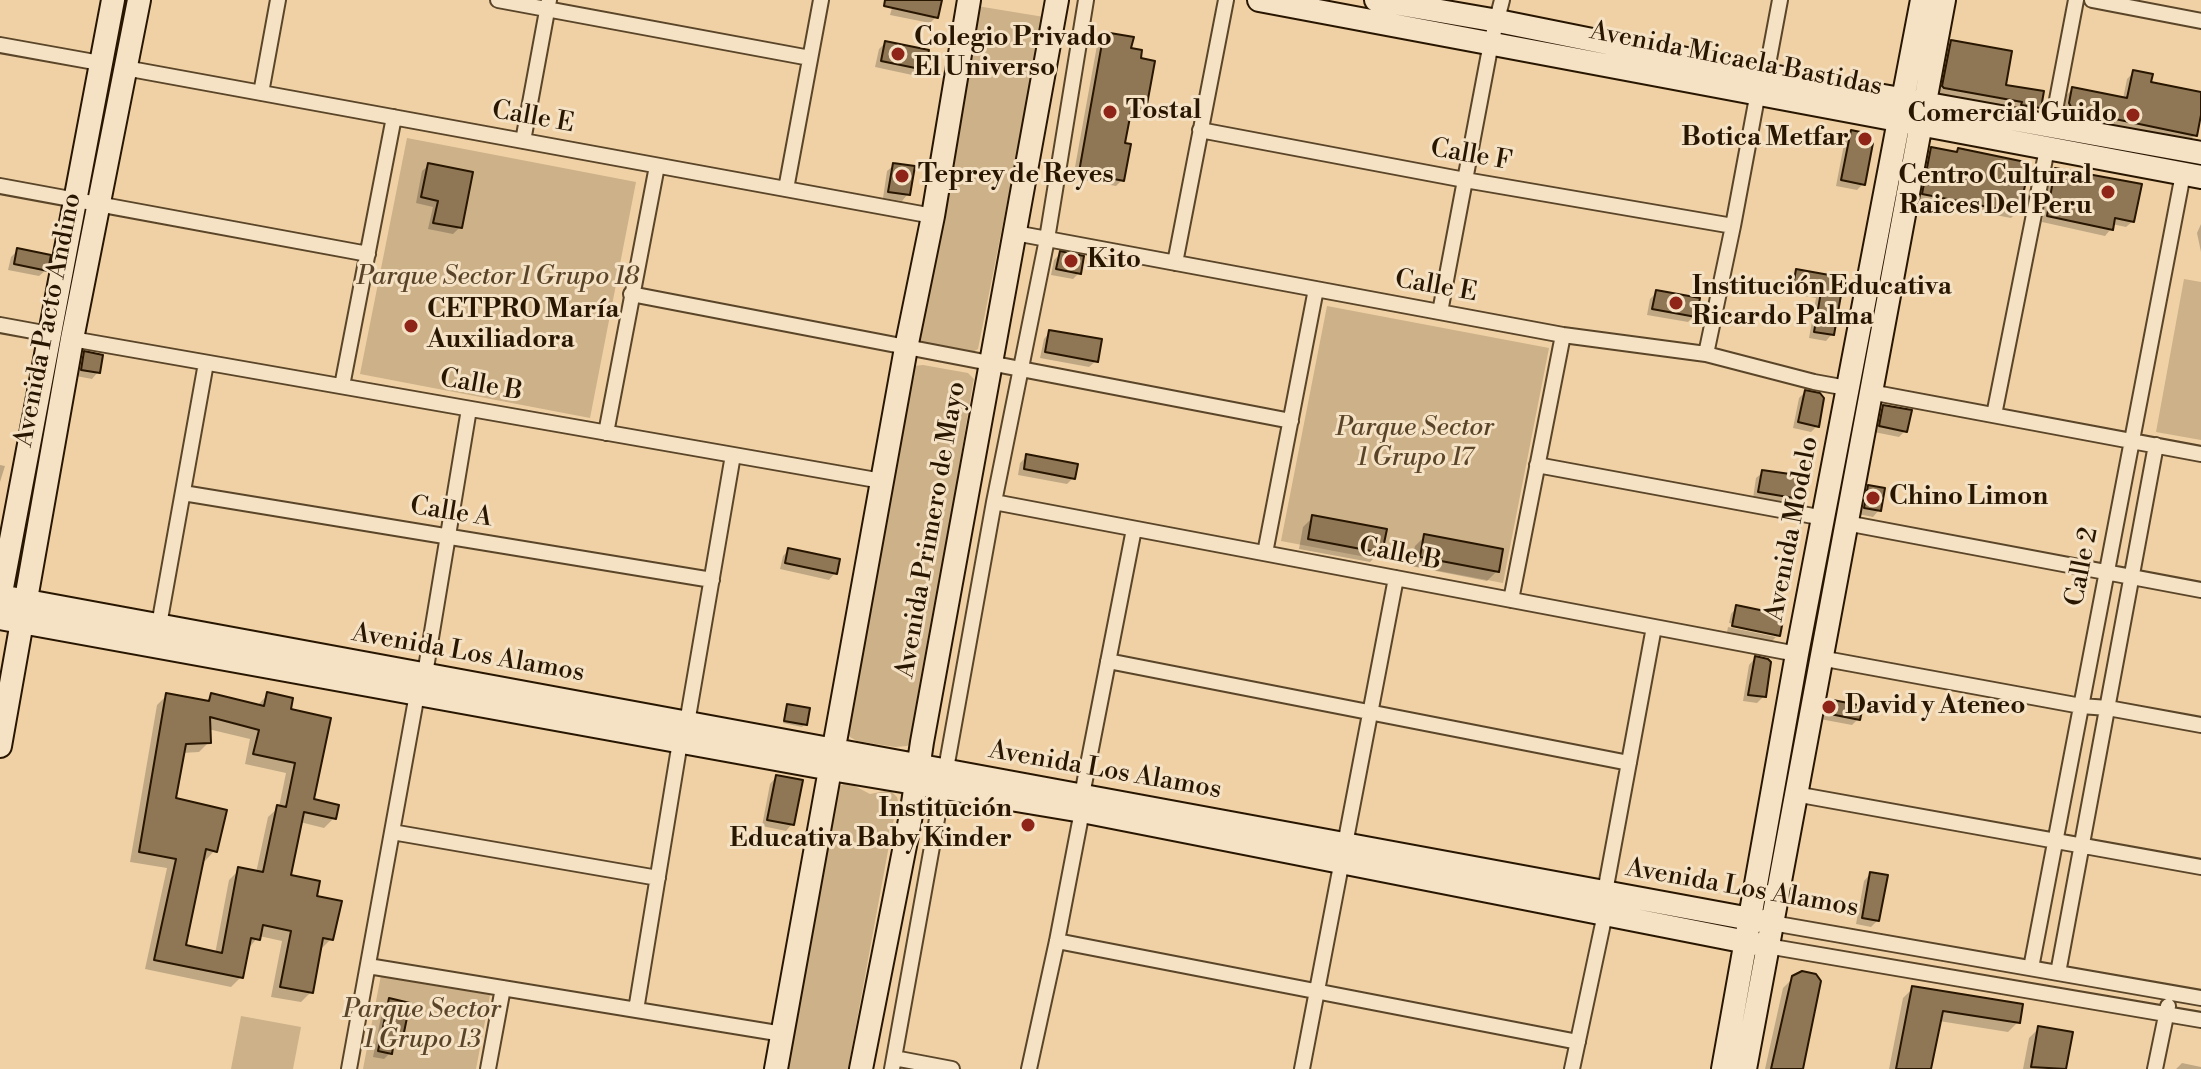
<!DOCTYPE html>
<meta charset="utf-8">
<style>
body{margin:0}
canvas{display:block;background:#efd1a5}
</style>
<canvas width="2201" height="1069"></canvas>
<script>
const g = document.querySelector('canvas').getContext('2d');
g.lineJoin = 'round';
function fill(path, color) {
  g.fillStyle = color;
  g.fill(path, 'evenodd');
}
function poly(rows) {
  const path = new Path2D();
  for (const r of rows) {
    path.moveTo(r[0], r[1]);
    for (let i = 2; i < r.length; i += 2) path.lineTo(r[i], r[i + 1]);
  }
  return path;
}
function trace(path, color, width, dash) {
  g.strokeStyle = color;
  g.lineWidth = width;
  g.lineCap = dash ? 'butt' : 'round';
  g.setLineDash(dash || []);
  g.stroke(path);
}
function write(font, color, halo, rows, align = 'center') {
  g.font = font + ' "Libre Bodoni",serif';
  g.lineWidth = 6;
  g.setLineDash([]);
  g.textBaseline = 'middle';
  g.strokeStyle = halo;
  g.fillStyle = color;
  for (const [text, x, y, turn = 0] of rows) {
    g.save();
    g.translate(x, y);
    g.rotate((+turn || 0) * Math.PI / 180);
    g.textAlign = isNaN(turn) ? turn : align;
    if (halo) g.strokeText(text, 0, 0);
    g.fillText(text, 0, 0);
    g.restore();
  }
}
fill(poly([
 [977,6,1044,17,978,349,971,353,920,344,917,341],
 [407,138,636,182,590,418,360,374],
 [2184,279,2201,282,2201,440,2156,432],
 [1327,306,1549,348,1503,583,1281,541],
 [923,365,968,373,974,379,973,383,915,733,911,743,907,746,895,747,857,741,850,737,847,731,913,366],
 [847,782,870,794,890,790,897,797,899,805,894,818,848,1069,782,1069,834,803,840,786],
 [381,975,490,995,476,1069,363,1069],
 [241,1016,301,1027,293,1069,231,1069]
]), '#cdb189');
fill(poly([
 [894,0,940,0,936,17,930,23,890,15],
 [1105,34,1129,49,1144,109,1138,115,1129,114,1122,145,1122,180,1116,186,1073,178,1098,40],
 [1951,42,2004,86,2039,107,2031,115,1935,96,1943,51],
 [885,43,923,69,917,76,875,67,879,49],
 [2134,72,2149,83,2201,95,2195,135,2189,141,2109,125,2106,128,2069,121,2063,111,2066,96,2072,89,2123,99,2127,79],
 [1852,132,1863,184,1857,190,1836,186,1845,139],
 [1932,149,1955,154,1958,150,2017,212,2011,218,1917,200,1925,155],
 [429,165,460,227,453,234,428,229,433,207,416,203,422,171],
 [894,165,908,194,902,201,883,198,887,171],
 [2056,170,2133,221,2126,227,2112,224,2111,229,2105,236,2042,222,2050,177],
 [2201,224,2201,252,2197,233],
 [18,250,46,270,39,276,8,270,11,257],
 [1060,254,1079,273,1073,279,1051,275,1054,260],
 [1797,271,1841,295,1839,298,1832,334,1826,341,1809,338,1816,298,1787,293,1790,278],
 [1656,293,1694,316,1688,322,1647,315,1650,299],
 [1050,332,1096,361,1089,367,1040,358,1044,339],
 [85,353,98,372,92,379,76,376,79,360],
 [1805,392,1817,426,1811,432,1793,428,1799,398],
 [1884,407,1905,431,1899,437,1874,432,1877,413],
 [1027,456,1073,478,1067,484,1018,475,1020,463],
 [0,465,5,466,0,482],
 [1763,472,1798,498,1792,504,1753,498,1756,478],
 [1869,487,1879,510,1873,517,1858,514,1862,493],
 [1313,517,1380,552,1370,562,1299,549,1303,527],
 [1425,536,1497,571,1487,581,1411,566,1415,546],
 [789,550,835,573,829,580,780,569,783,556],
 [1737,607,1782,617,1778,635,1776,637,1776,633,1729,623,1731,614],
 [1728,627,1776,637,1772,641,1727,632],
 [1755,658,1764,696,1757,703,1743,701,1749,665],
 [268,694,288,711,311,801,334,818,324,828,300,822,288,877,315,898,331,939,321,949,319,949,311,992,301,1002,271,997,282,941,259,936,248,949,241,977,231,987,145,969,167,868,130,862,157,705,167,695,205,702,212,696,258,705],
 [208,729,250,739,245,764,286,773,279,807,268,817,256,873,239,870,229,880,215,954,183,947,202,860,205,861,215,850,174,800,182,753,199,752,209,742],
 [1829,702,1858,719,1852,725,1820,719,1822,708],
 [788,706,805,724,802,727,783,723,785,709],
 [776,777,792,824,786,831,762,826,770,784],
 [1870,874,1878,920,1871,927,1856,924,1864,881],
 [1793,978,1802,1069,1765,1069,1783,988],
 [1913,988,2018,1022,2008,1032,1939,1021,1929,1069,1889,1069,1903,998],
 [390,1000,400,1041,394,1048,391,1047,390,1053,384,1059,373,1057,383,1007],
 [2039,1028,2070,1033,2064,1069,2023,1069,2029,1038],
 [2182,1063,2201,1067,2201,1069,2176,1069]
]), '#0003');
const building = poly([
 [885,0,942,0,938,18,884,6,885,0],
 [1104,32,1134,37,1131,48,1142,50,1141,58,1155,61,1146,110,1132,107,1125,143,1131,144,1124,181,1079,172,1104,32],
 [1951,40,2012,51,2006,85,2044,91,2041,108,2021,105,2022,102,1944,88,1942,86,1951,40],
 [885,41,929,50,925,70,881,61,885,41],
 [2133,70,2153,74,2151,82,2201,92,2201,115,2197,136,2115,119,2114,122,2075,115,2069,103,2072,87,2127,98,2133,70],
 [1851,130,1870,134,1873,143,1865,185,1841,180,1851,130],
 [1931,147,1957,152,1958,148,2030,163,2019,213,1922,194,1931,147],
 [428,163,473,172,462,228,433,223,438,201,421,197,428,163],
 [893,163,915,166,910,195,888,192,893,163],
 [2055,168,2142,184,2134,222,2115,218,2113,230,2047,216,2055,168],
 [17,248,51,255,48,271,14,264,17,248],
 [1060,251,1084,256,1081,274,1056,269,1060,251],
 [1796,269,1846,278,1843,296,1841,295,1834,335,1814,332,1821,292,1793,287,1796,269],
 [1656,290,1700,298,1696,317,1652,309,1656,290],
 [1049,330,1102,339,1098,362,1045,352,1049,330],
 [84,351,103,355,100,373,81,370,84,351],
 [1805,390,1820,393,1824,398,1819,427,1798,422,1805,390],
 [1883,405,1912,410,1907,432,1879,426,1883,405],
 [1026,454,1078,464,1075,479,1024,469,1026,454],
 [1762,470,1804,476,1800,499,1758,492,1762,470],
 [1868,485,1885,488,1881,511,1864,508,1868,485],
 [1312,515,1387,529,1382,553,1308,539,1312,515],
 [1424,534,1503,549,1499,572,1420,557,1424,534],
 [788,548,840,559,837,574,785,563,788,548],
 [1736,605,1784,615,1780,636,1732,626,1736,605],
 [1755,656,1768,659,1771,662,1766,697,1748,695,1755,656],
 [267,692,293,698,291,709,331,718,314,799,339,805,336,819,304,812,291,875,320,881,317,896,342,901,333,940,323,938,313,993,280,987,291,931,263,925,260,940,251,938,243,978,154,960,176,859,139,852,166,693,209,701,211,693,264,706,267,692],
 [210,717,259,730,253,754,295,763,286,807,277,805,263,872,238,867,222,953,186,945,206,849,217,852,227,810,176,798,186,744,211,743,210,717],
 [1828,699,1863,706,1860,720,1825,713,1828,699],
 [787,704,810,708,807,725,784,721,787,704],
 [776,775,803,780,794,825,767,820,776,775],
 [1870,872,1888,875,1879,921,1862,918,1870,872],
 [1802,971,1816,974,1821,981,1803,1069,1771,1069,1792,976,1802,971],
 [1912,986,2023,1004,2020,1023,1943,1011,1931,1069,1896,1069,1912,986],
 [389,998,410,1003,402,1042,394,1041,392,1054,378,1051,389,998],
 [2038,1026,2073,1032,2066,1069,2031,1067,2038,1026]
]);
fill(building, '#8f7756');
trace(building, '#281600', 2);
const street = poly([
 [498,0,810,58],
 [2092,0,2201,21],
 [0,45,100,63],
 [125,68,933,216],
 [1766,75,1780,0],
 [261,93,278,0],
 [2052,126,2076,0],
 [1200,130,1465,180,1733,226],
 [523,141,549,0],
 [0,186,368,254],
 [786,189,821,0],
 [1015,233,1563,335,1706,354,1814,382,1847,388],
 [1175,263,1226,0],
 [631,294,1291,421],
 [1440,312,1491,43,1502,0],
 [0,325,49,334],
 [72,339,882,481],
 [1706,354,1733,226,1758,92],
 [342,386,394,117],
 [1870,392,2201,454],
 [1994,415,2047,149],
 [606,433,657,166],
 [1537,465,1824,518],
 [183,493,712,580],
 [994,502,1797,654],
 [1846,523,2201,590],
 [1265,553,1316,289],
 [1511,600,1563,335],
 [159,625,206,363],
 [1820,658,2081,706,2108,708,2201,725],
 [1108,661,1629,763],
 [425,674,469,409],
 [687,723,733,455],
 [1795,794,2201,867],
 [1082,795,1134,529],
 [392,832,658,878],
 [1605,892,1654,627],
 [1772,923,2201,998],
 [1057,941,1578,1042],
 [1767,946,2201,1020],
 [368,966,783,1034],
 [2031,968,2183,174],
 [2058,973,2156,445],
 [636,1010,680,742],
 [894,1058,952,1069],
 [349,1069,417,694],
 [488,1069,503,988],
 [892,1069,994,502,1047,239,1086,0],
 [1029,1069,1057,941,1082,811],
 [1302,1069,1396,578],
 [1572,1069,1605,914],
 [2155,1069,2168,1006]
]);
const secondary = poly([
 [1259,0,2201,177],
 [1376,0,1498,21,1766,75,2201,153],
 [0,596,1772,923],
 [0,598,113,0],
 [0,618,831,769,1082,811,1767,946],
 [0,746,72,339,139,0],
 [776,1069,906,348,933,216,969,0],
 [861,1069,912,810,922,742,1057,0],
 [1723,1069,1797,654,1922,0],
 [1745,1069,1944,0]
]);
trace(street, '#5a4529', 18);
trace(secondary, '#281600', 26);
trace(street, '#f5e1c4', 14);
trace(secondary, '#f5e1c4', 22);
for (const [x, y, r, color] of [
 [898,54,8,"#8f2418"],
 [1110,112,8,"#8f2418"],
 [2133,115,8,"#8f2418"],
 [1865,139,8,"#8f2418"],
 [902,176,8,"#8f2418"],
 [2108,192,8,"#8f2418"],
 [1071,261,8,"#8f2418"],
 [1676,303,8,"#8f2418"],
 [411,326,8,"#8f2418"],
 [1873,498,8,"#8f2418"],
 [1829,707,8,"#8f2418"],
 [1028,825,8,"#8f2418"]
]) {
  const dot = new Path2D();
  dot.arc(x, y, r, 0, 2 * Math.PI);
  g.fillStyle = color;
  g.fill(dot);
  trace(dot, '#f5e1c4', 3);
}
write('bold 26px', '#281600', '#f5e1c4', [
 ["Colegio Privado",914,39],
 ["El Universo",914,69],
 ["Tostal",1126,112],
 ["Comercial Guido",2117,115,"right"],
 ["Botica Metfar",1849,139,"right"],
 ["Teprey de Reyes",918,176],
 ["Centro Cultural",2092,177,"right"],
 ["Raices Del Peru",2092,207,"right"],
 ["Kito",1087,261],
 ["Institución Educativa",1692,288],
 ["Ricardo Palma",1692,318],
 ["CETPRO María",427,311],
 ["Auxiliadora",427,341],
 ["Chino Limon",1889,498],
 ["David y Ateneo",1845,707],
 ["Institución",1012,810,"right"],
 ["Educativa Baby Kinder",1012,840,"right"]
], 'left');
write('26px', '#281600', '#f5e1c4', [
 ["Avenida Micaela Bastidas",1736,60,11],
 ["Calle E",533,118,10],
 ["Calle F",1471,156,10],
 ["Calle E",1436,287,10],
 ["Avenida Pacto Andino",49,320,-79],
 ["Calle B",481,386,10],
 ["Calle A",451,513,9],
 ["Avenida Modelo",1793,529,-79],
 ["Avenida Primero de Mayo",932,530,-80],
 ["Calle B",1400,555,11],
 ["Calle 2",2083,567,-79],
 ["Avenida Los Alamos",468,654,10],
 ["Avenida Los Alamos",1105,771,10],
 ["Avenida Los Alamos",1742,889,10]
]);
write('italic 26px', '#5a4429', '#f5e1c4', [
 ["Parque Sector 1 Grupo 18",498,278],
 ["Parque Sector",1415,429],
 ["1 Grupo 17",1415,459],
 ["Parque Sector",422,1011],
 ["1 Grupo 13",422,1041]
]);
</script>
